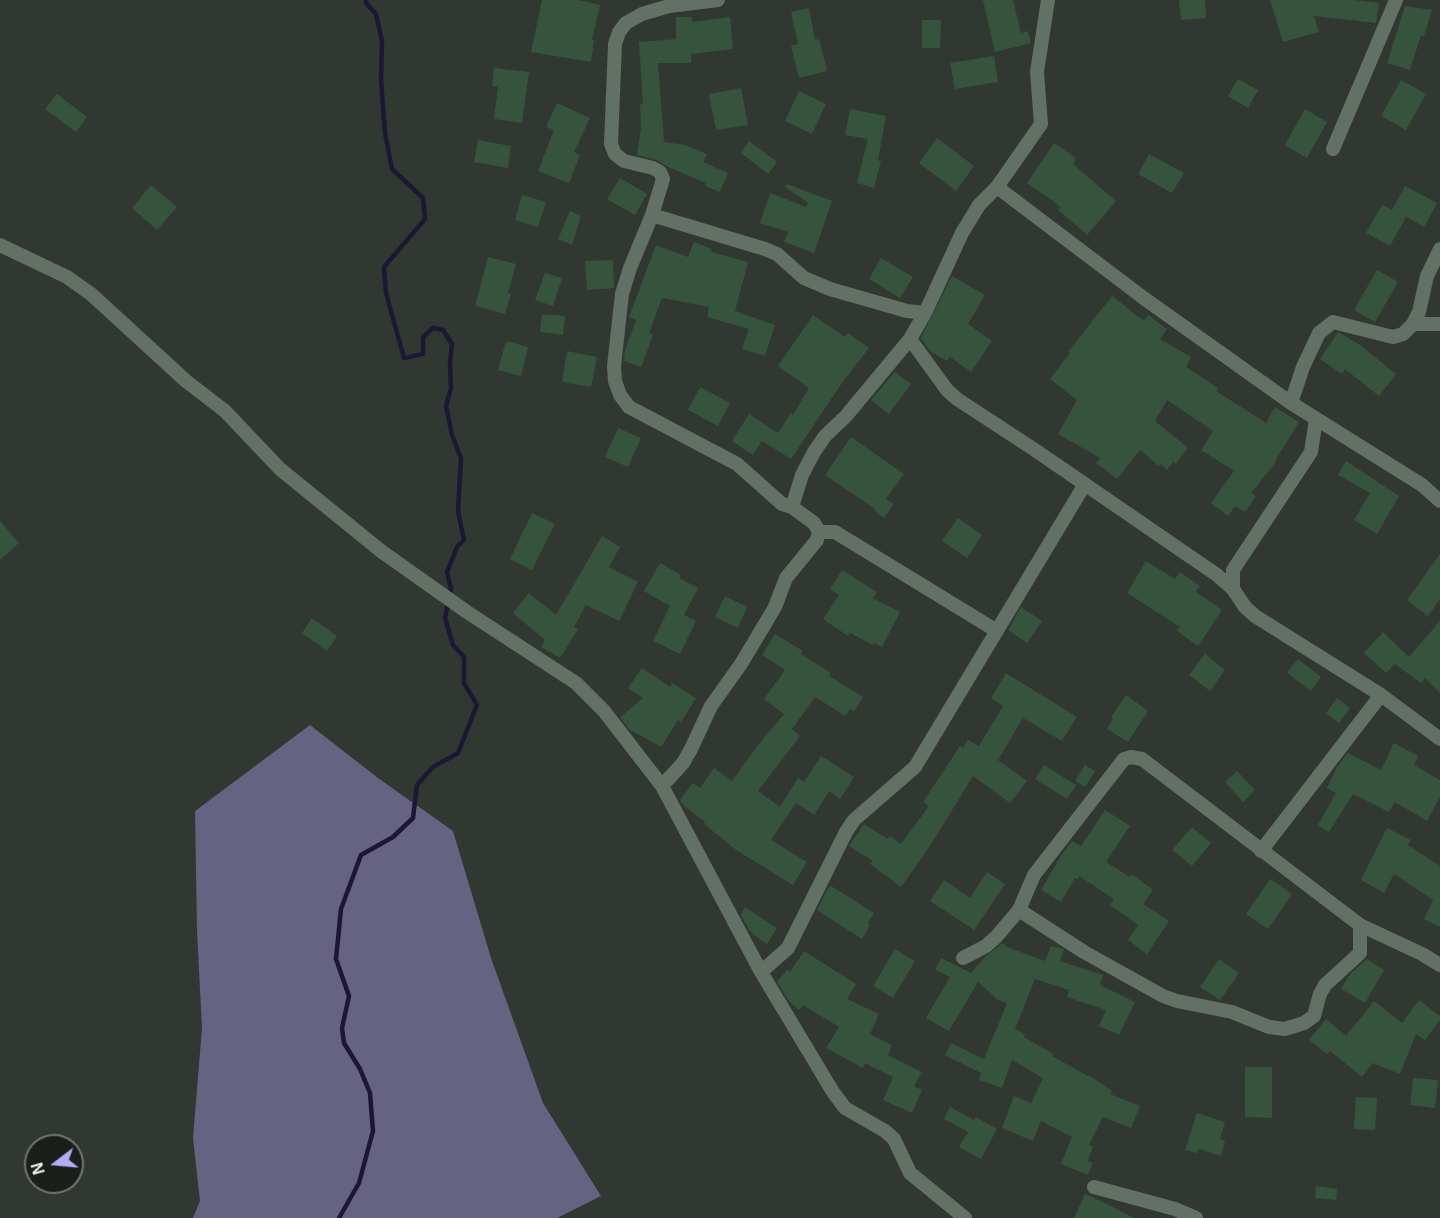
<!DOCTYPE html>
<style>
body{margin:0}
#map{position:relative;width:1440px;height:1218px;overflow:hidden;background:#313832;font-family:Helvetica,sans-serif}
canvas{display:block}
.north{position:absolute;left:24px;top:1134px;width:60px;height:60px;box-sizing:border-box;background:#1b1f1c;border:2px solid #717572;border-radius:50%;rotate:254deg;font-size:16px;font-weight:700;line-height:24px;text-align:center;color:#f1f6f2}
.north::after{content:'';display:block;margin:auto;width:21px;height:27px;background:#b5acf8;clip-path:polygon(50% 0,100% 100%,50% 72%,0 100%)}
</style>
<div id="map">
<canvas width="1440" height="1218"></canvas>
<div class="north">N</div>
</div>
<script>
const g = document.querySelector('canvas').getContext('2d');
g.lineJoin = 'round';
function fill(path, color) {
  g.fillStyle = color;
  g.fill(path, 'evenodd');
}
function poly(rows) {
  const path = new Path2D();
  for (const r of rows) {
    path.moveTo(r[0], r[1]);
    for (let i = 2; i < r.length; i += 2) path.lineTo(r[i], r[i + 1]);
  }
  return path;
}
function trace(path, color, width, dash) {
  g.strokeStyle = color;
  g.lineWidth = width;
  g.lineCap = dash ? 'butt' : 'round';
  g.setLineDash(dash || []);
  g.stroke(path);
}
fill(poly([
 [310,725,378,778,453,831,491,958,543,1103,601,1196,557,1218,193,1218,200,1201,193,1138,202,1028,197,931,195,811]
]), '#656282');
trace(poly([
 [339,1218,359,1183,373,1131,370,1093,360,1069,344,1043,342,1028,349,996,336,959,341,909,361,855,393,837,413,818,417,785,433,767,458,753,477,705,464,683,464,657,453,645,445,618,451,589,447,572,457,547,464,540,458,511,461,458,452,435,446,406,451,388,450,362,452,344,443,330,433,328,423,337,423,354,404,358,386,293,384,267,425,219,423,198,392,169,385,133,381,80,382,41,376,14,366,3,366,0]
]), '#1c1833', 4.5);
fill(poly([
 [542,0,578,0,600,5,592,40,594,40,591,62,531,52],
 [983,0,1013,0,1021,33,1028,31,1031,43,995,52],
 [1179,0,1205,0,1206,18,1181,20],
 [1270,0,1353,0,1379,3,1376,23,1314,16,1319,32,1283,42],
 [1405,6,1432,10,1424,36,1421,35,1410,70,1387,63],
 [809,8,815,40,819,39,827,71,799,78,791,46,798,44,791,12],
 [676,17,692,17,692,22,730,17,733,49,691,54,691,63,658,63,664,142,685,145,707,154,703,162,728,173,720,192,705,186,706,183,666,166,657,160,637,155,641,127,640,104,643,103,639,42,676,39],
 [922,20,941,20,940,48,922,48],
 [994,56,998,82,955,89,950,63],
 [494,68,529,72,522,123,494,119,498,86,492,86],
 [1238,79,1258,90,1248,108,1228,96],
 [1401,80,1426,94,1406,130,1381,116],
 [741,88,748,125,716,130,709,94],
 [799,91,826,104,812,134,785,121],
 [57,94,87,117,76,132,45,109],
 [557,103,590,118,574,152,580,155,569,183,538,171,554,130,546,127],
 [850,109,886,116,878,160,881,161,874,188,857,183,868,139,845,135],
 [1305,109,1327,122,1307,158,1285,145],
 [937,138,974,166,956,191,919,163],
 [478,140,511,146,508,168,474,162],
 [749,141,777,162,768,174,741,153],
 [1054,143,1076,158,1073,164,1116,201,1087,235,1058,210,1061,207,1027,183],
 [1149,154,1184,173,1172,193,1138,174],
 [620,178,647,194,635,215,607,199],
 [787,184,832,201,814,253,784,242,788,232,760,223,770,193,806,207,808,203,785,187],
 [151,185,177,207,157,230,132,208],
 [1405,186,1437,203,1424,227,1406,217,1390,246,1366,233,1382,205,1392,210],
 [522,195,546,202,538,227,515,220],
 [570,211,581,216,572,245,558,239],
 [694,242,712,249,711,252,748,262,735,311,775,325,765,356,742,349,749,329,707,317,709,307,662,298,649,333,653,335,641,367,624,361,625,350,636,320,629,317,656,245,688,257],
 [488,257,516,264,508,293,511,294,505,314,475,306],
 [881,258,913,277,900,298,869,279],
 [613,260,614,288,587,290,585,261],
 [1377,270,1398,282,1375,322,1354,310],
 [545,273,562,278,553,306,535,300],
 [952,276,985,295,968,324,992,341,971,372,950,357,947,361,930,351,921,338],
 [1112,296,1144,321,1148,315,1167,329,1160,339,1191,357,1186,367,1218,388,1216,391,1266,423,1275,407,1299,422,1275,461,1276,462,1251,493,1256,496,1245,512,1235,506,1228,516,1211,503,1234,471,1201,450,1213,431,1167,400,1155,421,1188,448,1176,464,1173,462,1167,470,1160,464,1159,466,1140,450,1117,479,1096,463,1100,458,1058,434,1077,400,1050,379,1070,353,1068,352],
 [542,314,565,316,563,335,540,332],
 [813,315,845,337,848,333,869,348,842,383,791,459,762,441,753,455,732,441,749,414,778,433,791,413,793,415,809,388,778,366],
 [1338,332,1360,345,1396,374,1379,396,1345,369,1342,374,1320,359],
 [506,341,528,347,521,376,498,370],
 [567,351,597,357,591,387,562,382],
 [895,372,911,384,889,414,871,400],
 [700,387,730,403,718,426,688,410],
 [618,428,641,438,628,467,605,457],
 [851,437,904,474,886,499,894,504,884,518,874,510,875,509,825,475],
 [1346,461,1399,496,1377,534,1354,520,1370,493,1338,475],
 [532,513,555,524,532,570,510,559],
 [958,518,982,535,967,558,942,541],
 [0,521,19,543,0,560],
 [602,536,620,547,609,567,638,582,619,621,586,605,574,627,578,629,560,658,541,647,545,640,513,613,529,593,556,615],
 [1440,554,1440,599,1428,616,1407,600],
 [1146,561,1175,579,1180,572,1200,586,1196,592,1222,610,1198,646,1177,631,1180,627,1127,593],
 [660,563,681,575,679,578,698,588,684,615,696,621,680,654,653,641,670,606,644,591],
 [842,570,877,592,873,598,900,612,882,647,874,643,873,645,850,633,848,636,823,619,839,595,830,589],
 [725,596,747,607,738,628,715,617],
 [1021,607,1042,621,1027,643,1008,630],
 [312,618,337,636,327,651,302,633],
 [1440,621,1440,693,1425,678,1421,683,1395,664,1386,673,1364,653,1383,632,1409,657],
 [775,634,803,651,801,654,831,673,829,676,863,697,854,711,850,709,845,716,815,697,792,729,800,736,758,791,780,807,798,778,804,782,821,756,854,777,840,799,829,791,814,815,796,803,771,840,807,862,793,885,736,850,704,824,705,822,683,805,680,800,693,783,700,788,714,768,732,781,758,745,784,714,764,699,785,670,762,655],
 [1205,654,1225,670,1210,691,1189,675],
 [1298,659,1321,677,1311,691,1287,673],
 [642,668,670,687,672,683,696,698,681,722,678,720,661,747,629,729,620,717,643,698,628,688],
 [1006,673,1077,717,1062,741,1023,718,998,760,1027,781,1010,803,973,776,930,846,901,887,870,864,873,861,849,846,864,824,888,839,890,836,901,844,929,806,923,802,960,746,963,748,968,740,979,746,1003,706,991,698],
 [1126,695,1148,711,1128,742,1107,729,1113,719,1111,717],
 [1337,698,1350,708,1339,723,1326,713],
 [1394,743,1418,756,1414,765,1440,780,1440,797,1427,821,1395,802,1389,812,1353,794,1329,832,1318,825,1336,793,1327,788,1337,767,1348,753,1381,770],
 [1044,765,1076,785,1067,799,1035,779],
 [1085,765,1095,771,1085,787,1075,781],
 [1237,771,1255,790,1243,802,1225,782],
 [1105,810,1130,826,1106,862,1130,877,1132,874,1153,890,1143,904,1169,921,1147,954,1128,940,1138,925,1110,905,1114,899,1079,876,1078,879,1075,878,1061,902,1041,890,1062,854,1072,841,1081,846],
 [1192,827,1211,843,1192,866,1172,850],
 [1387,828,1411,840,1408,845,1440,866,1440,927,1424,919,1433,900,1394,874,1384,893,1361,880],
 [987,872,1005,884,974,930,930,901,944,880,970,898],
 [1270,879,1292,894,1268,929,1246,914],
 [831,886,874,913,868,923,870,925,862,939,817,910,827,890],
 [745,907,777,928,767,944,752,934,753,933,749,930,741,915],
 [1003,943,1007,947,1045,961,1051,946,1064,949,1060,961,1103,975,1100,985,1135,1002,1119,1035,1099,1026,1106,1010,1067,997,1069,990,1035,979,1015,1029,1025,1034,1024,1037,1053,1054,1052,1056,1088,1076,1089,1075,1112,1091,1110,1094,1140,1106,1131,1128,1103,1117,1089,1145,1093,1146,1088,1161,1093,1163,1088,1175,1061,1164,1072,1137,1041,1121,1033,1141,1002,1128,1014,1096,1031,1103,1043,1078,1012,1060,1002,1088,979,1080,981,1073,945,1055,951,1043,984,1059,1007,1003,998,1000,978,982,949,1031,926,1018,950,977,935,970,941,958,971,973,986,956],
 [895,949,915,961,893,998,873,986],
 [804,951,856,984,847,999,879,1014,870,1034,892,1045,888,1055,922,1072,914,1086,922,1090,912,1113,883,1100,893,1077,865,1063,863,1068,826,1048,839,1027,803,1005,799,1010,789,1001,777,982,787,970,790,972],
 [1219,959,1239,973,1220,1000,1200,987],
 [1367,959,1384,970,1365,1003,1341,989,1350,974],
 [1419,1000,1440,1016,1440,1020,1425,1040,1416,1034,1400,1074,1373,1063,1362,1077,1330,1051,1327,1054,1309,1040,1326,1019,1346,1036,1374,1001,1402,1023],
 [1245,1067,1272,1067,1272,1118,1245,1117],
 [1413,1078,1438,1080,1435,1108,1410,1105],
 [1356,1097,1377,1098,1375,1130,1354,1129],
 [950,1107,974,1120,976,1117,997,1129,981,1159,959,1147,968,1132,944,1119],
 [1197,1113,1225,1122,1220,1139,1225,1141,1221,1156,1199,1149,1197,1153,1185,1150],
 [1316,1186,1337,1189,1336,1200,1315,1198],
 [1085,1194,1107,1204,1134,1218,1074,1218]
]), '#36533e');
trace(poly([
 [1333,149,1396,0],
 [997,187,1145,299,1291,403,1422,485,1440,501],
 [652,215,765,249,777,254,804,278,830,289,907,311,925,313],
 [0,245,67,277,91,294,186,381,225,411,280,469,381,551,467,612,576,683,604,711,662,786,761,972,833,1092,845,1108,885,1131,894,1139,910,1173,965,1218],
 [1413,324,1440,324],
 [910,339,947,390,957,399,1035,450,1217,575,1233,589,1245,607,1255,616,1381,695,1440,739],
 [1291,403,1303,367,1319,333,1333,322,1393,337,1403,334,1413,324,1419,312,1427,276,1440,249],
 [792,507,802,475,814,452,825,436,846,416,910,339,925,313,962,233,979,205,997,187,1041,124,1037,72,1048,0],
 [819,532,835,532,997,631],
 [1233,589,1233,570,1311,452,1316,419],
 [662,786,683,763,691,749,711,706,741,664,775,607,786,578,817,540,819,532,814,523,792,507,782,504,737,464,629,407,620,395,615,381,614,366,622,294,630,268,652,215,663,179,660,172,653,168,624,161,615,154,611,144,615,44,619,32,626,23,642,14,669,6,718,0],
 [1261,851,1381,695],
 [1019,910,1084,952,1163,996,1177,1001,1232,1012,1269,1027,1285,1029,1304,1023,1314,1016,1320,994,1325,985,1360,953,1360,925],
 [963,958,986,946,996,937,1019,910,1034,875,1124,759,1131,757,1142,759,1360,925,1422,954,1440,965],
 [761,972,788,948,846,832,854,820,915,767,1085,484],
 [1094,1187,1175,1209,1196,1218]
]), '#637066', 14);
</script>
